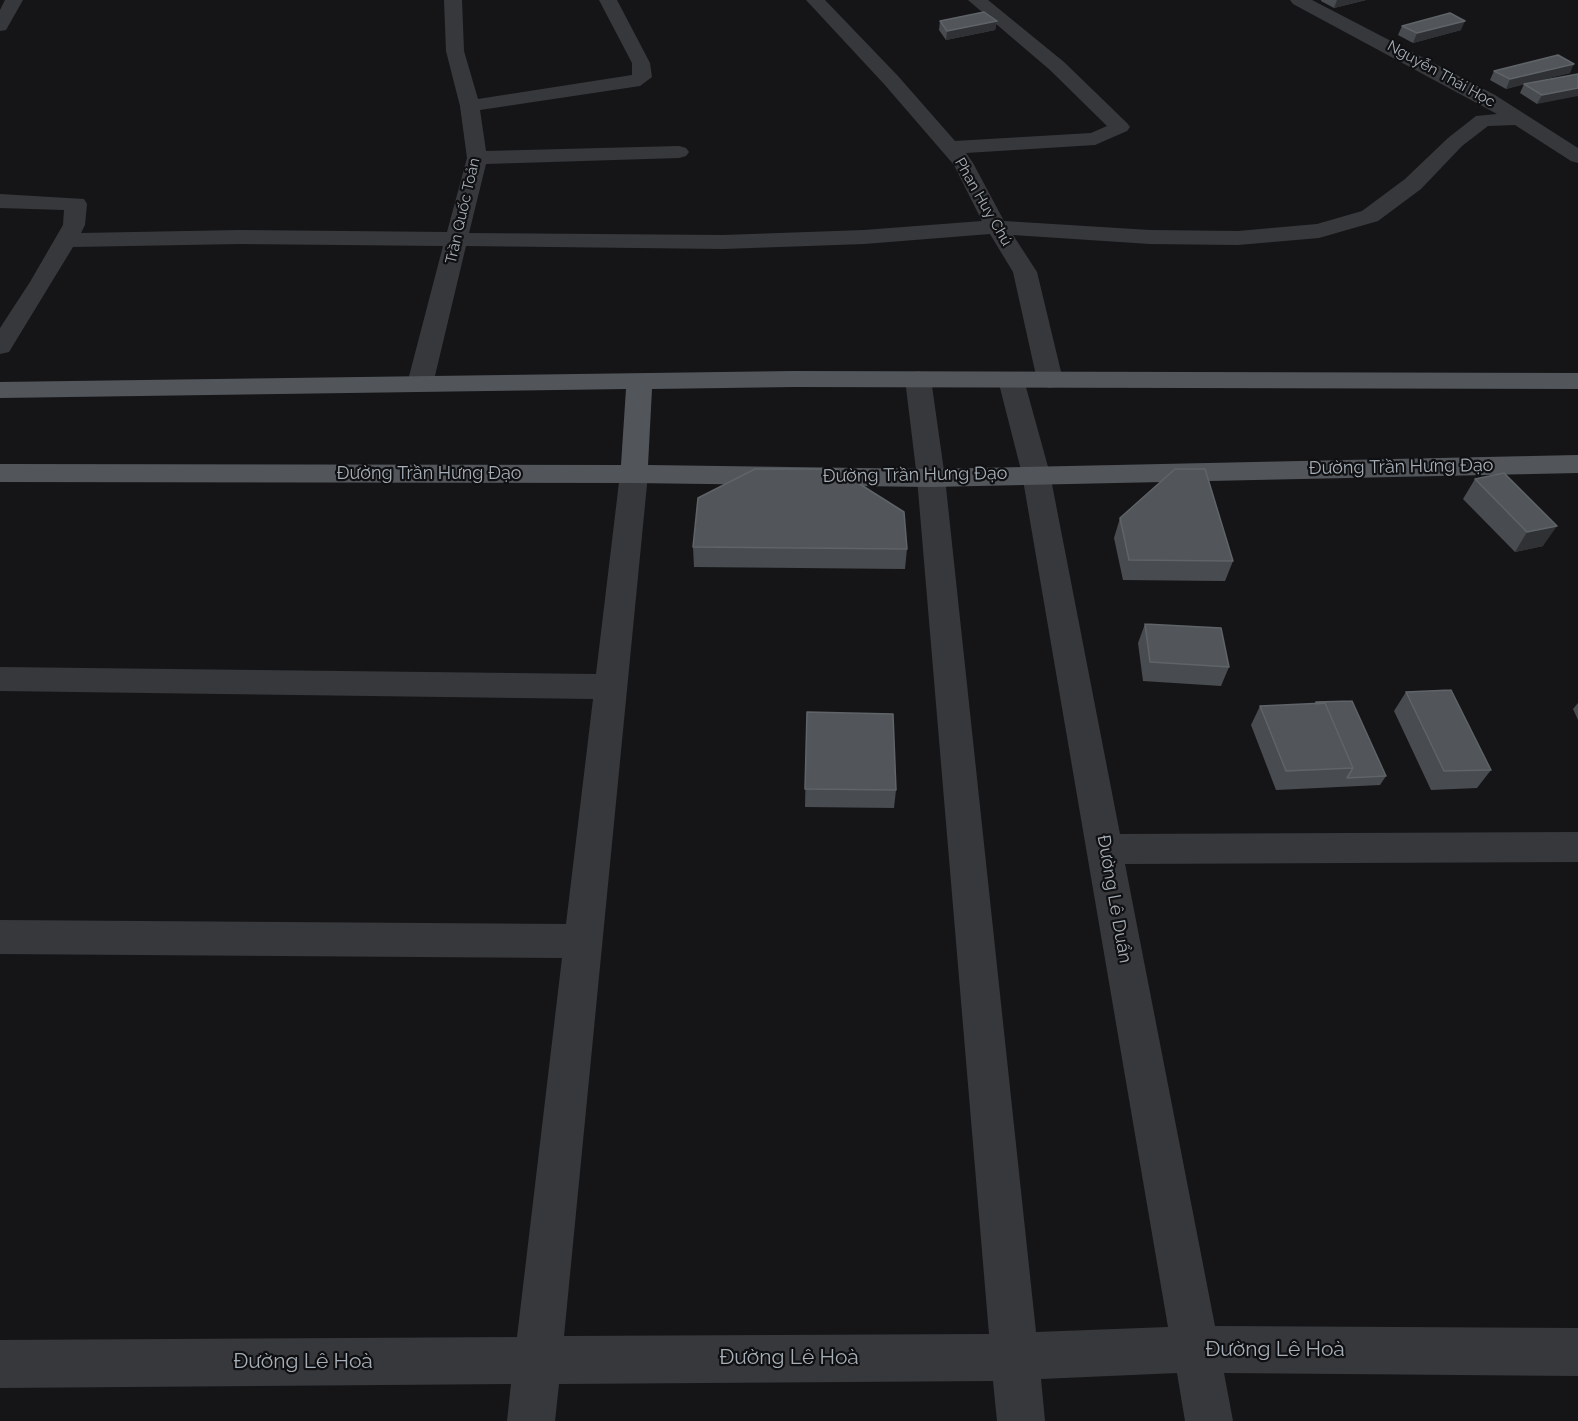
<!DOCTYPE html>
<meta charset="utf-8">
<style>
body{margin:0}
canvas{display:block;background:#151517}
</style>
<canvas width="1578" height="1421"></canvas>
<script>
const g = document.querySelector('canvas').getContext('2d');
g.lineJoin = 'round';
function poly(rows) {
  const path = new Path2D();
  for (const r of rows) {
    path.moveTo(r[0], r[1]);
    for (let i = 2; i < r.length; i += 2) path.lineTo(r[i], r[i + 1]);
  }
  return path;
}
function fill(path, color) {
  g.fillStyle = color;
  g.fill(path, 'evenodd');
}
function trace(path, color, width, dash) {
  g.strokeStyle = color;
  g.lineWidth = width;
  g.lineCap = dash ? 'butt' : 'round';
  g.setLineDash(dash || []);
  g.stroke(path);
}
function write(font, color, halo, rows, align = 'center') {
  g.font = font + ' Raleway,sans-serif';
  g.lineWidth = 4.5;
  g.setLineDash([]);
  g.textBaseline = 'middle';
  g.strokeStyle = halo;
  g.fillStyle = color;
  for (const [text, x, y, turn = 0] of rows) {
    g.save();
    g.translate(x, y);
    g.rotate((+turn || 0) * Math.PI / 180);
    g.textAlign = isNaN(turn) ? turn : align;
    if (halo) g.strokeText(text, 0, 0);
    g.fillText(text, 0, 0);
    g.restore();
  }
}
fill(poly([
 [5,0,23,0,6,30,0,31,0,10,5,0],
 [444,0,462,0,464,51,478,99,632,75,632,63,599,0,617,0,650,63,652,77,640,86,480,110,486,151,679,146,686,148,689,152,686,156,679,158,486,164,469,233,723,235,864,230,982,221,954,165,884,84,806,0,825,0,898,76,955,141,1091,133,1107,126,1050,70,968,0,988,0,1064,62,1127,123,1130,127,1127,131,1095,145,966,153,973,163,1004,221,1150,230,1238,231,1317,224,1362,211,1405,179,1448,138,1476,116,1497,114,1293,4,1290,0,1312,0,1495,95,1578,148,1578,163,1571,161,1515,125,1488,126,1462,146,1421,189,1378,221,1319,238,1238,245,1150,244,1013,235,1037,272,1063,380,1059,386,1050,388,1041,386,1037,380,1013,272,990,234,864,244,723,249,466,246,433,384,429,390,420,392,411,390,407,384,443,246,240,244,73,247,12,347,9,352,0,354,0,328,30,282,63,225,64,210,0,208,0,194,84,199,87,204,85,225,81,233,240,230,447,232,467,158,460,106,446,51,444,0],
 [918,371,927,374,931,379,945,478,1036,1332,1168,1327,1022,474,998,380,1002,374,1011,372,1020,374,1024,380,1050,474,1120,834,1578,832,1578,862,1125,864,1215,1326,1578,1328,1578,1376,1224,1373,1233,1421,1185,1421,1177,1373,1041,1379,1045,1421,997,1421,993,1381,559,1384,555,1421,507,1421,511,1384,0,1388,0,1340,517,1337,562,958,0,954,0,920,566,924,593,699,0,691,0,667,596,674,620,474,624,468,634,465,644,468,648,474,564,1336,989,1334,917,478,905,379,909,374,918,371]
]), '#36383c');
fill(poly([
 [794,371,1578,373,1578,389,794,387,652,389,648,465,931,469,1578,455,1578,473,931,487,634,483,0,482,0,464,621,465,626,389,0,398,0,382,794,371]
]), '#52565b');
fill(poly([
 [1321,0,1366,0,1334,8,1321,1],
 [940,21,997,21,995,30,946,40,939,30],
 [1402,26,1461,30,1413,43,1398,35],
 [1494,71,1570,73,1527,83,1578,74,1537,104,1520,93,1524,84,1506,89,1490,80],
 [1475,479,1543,546,1515,552,1463,499],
 [1120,518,1233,561,1225,581,1123,580,1114,538],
 [693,547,907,549,905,569,694,567],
 [1145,624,1229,667,1221,686,1143,681,1138,643],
 [1406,692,1491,770,1477,788,1431,790,1394,711],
 [1316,702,1386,776,1380,785,1276,790,1251,725,1260,706,1314,704],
 [1578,703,1578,720,1573,709],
 [807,712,896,790,894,808,805,807]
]), '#484b4f');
fill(poly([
 [1337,0,1366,0,1334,8],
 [997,21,995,30,946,40,947,31],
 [1465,21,1461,30,1413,43,1417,33],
 [1574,64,1570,73,1506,89,1510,79],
 [1578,88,1578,96,1537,104,1542,95],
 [1557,526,1543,546,1515,552,1527,532]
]), '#2f3134');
const building = poly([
 [984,12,997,21,947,31,940,21,984,12],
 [1450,13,1465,21,1417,33,1402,26,1450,13],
 [1558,55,1574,64,1510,79,1494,71,1558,55],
 [1578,74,1578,88,1542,95,1524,84,1578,74],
 [755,469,836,469,904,512,907,549,693,547,698,498,755,469],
 [1175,469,1205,469,1233,561,1129,560,1120,518,1175,469],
 [1504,473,1557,526,1527,532,1475,479,1504,473],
 [1145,624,1221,628,1229,667,1150,662,1145,624],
 [1451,690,1491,770,1444,771,1406,692,1451,690],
 [1352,701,1386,776,1347,778,1353,768,1325,703,1316,704,1316,702,1352,701],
 [1325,703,1353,768,1286,771,1260,706,1325,703],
 [807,712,893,714,896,790,805,789,807,712]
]);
fill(building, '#52565a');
trace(building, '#5f6469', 1.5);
write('15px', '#a6afb7', '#101012', [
 ["Nguyễn Thái Học",1441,74,29],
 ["Phan Huy Chú",983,202,60],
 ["Trần Quốc Toản",463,211,-77]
]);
write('18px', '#a6afb7', '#101012', [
 ["Đường Trần Hưng Đạo",1401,467,-1],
 ["Đường Trần Hưng Đạo",429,474],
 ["Đường Trần Hưng Đạo",915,475,-1],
 ["Đường Lê Duẩn",1114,899,80]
]);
write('21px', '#a6afb7', '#101012', [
 ["Đường Lê Hoà",1275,1350],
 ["Đường Lê Hoà",789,1358],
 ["Đường Lê Hoà",303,1362]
]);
</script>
